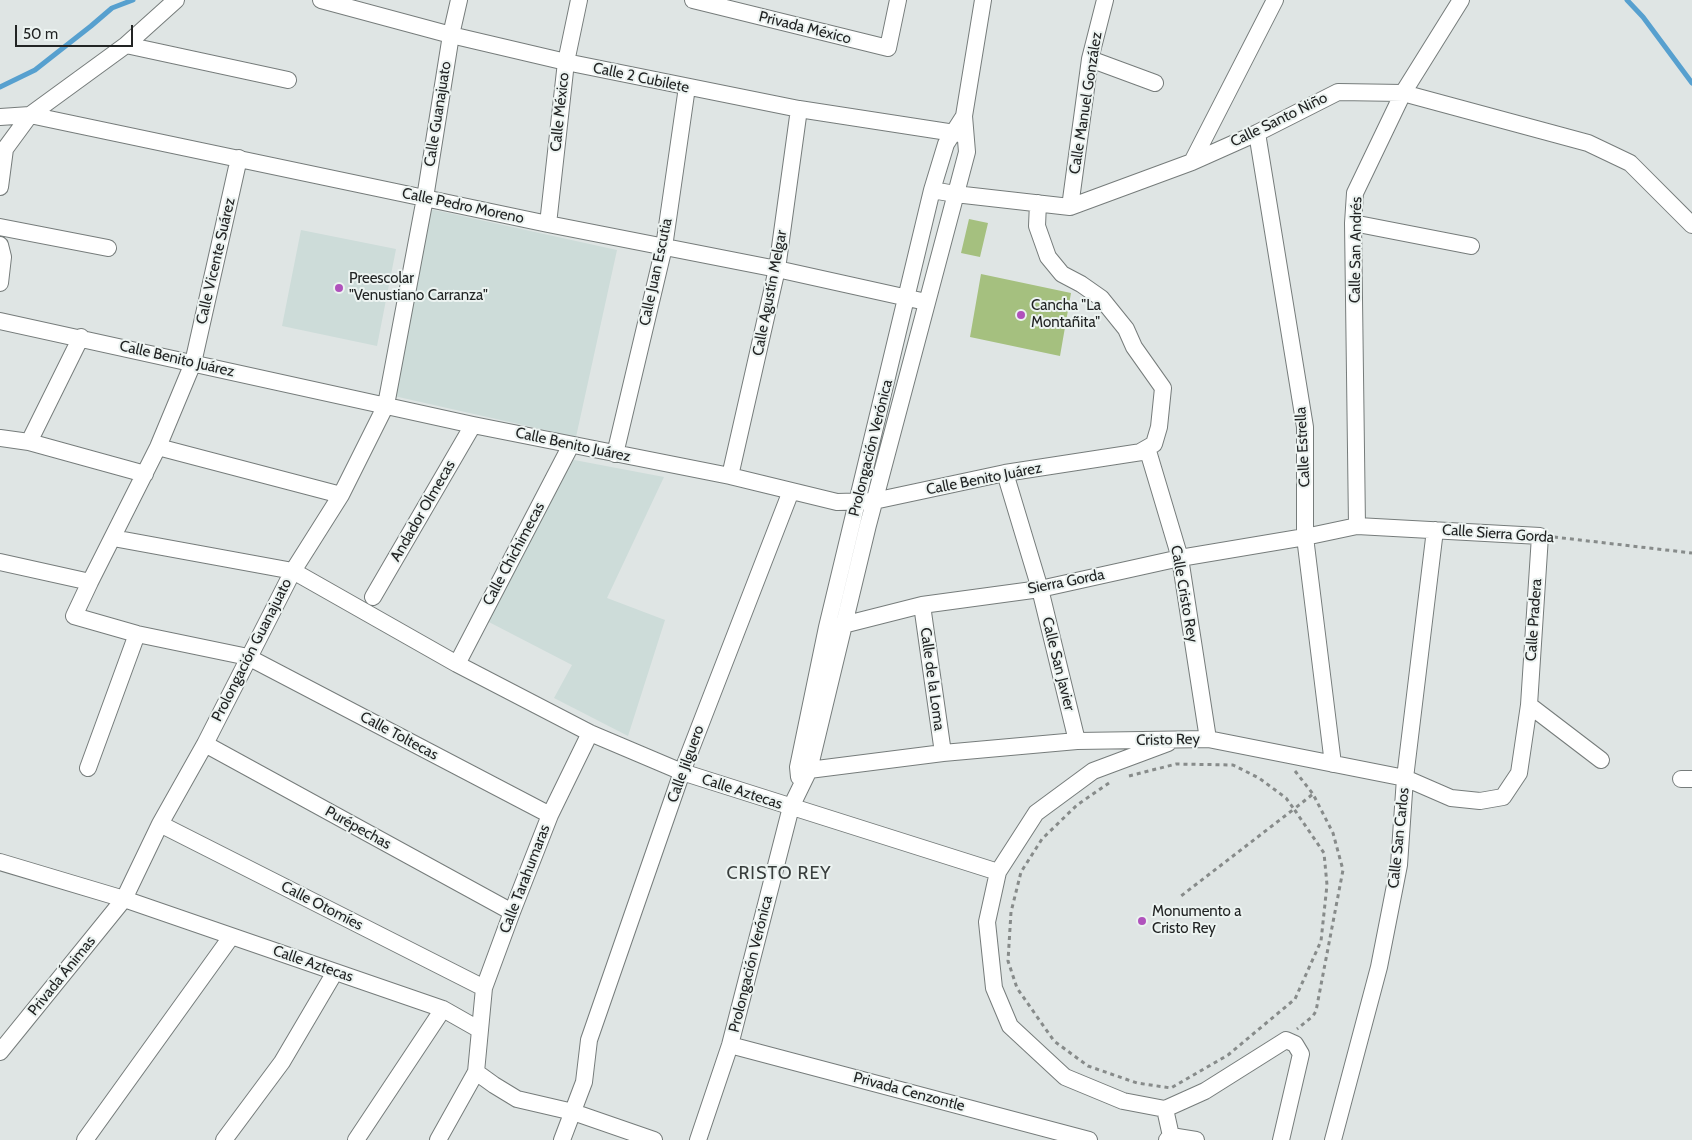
<!DOCTYPE html>
<meta charset="utf-8">
<style>
body{margin:0}
#map{position:relative;width:1692px;height:1140px;overflow:hidden;background:#dfe5e4;font-family:Cabin,sans-serif}
canvas{display:block}
.scale{position:absolute;left:15px;top:25px;width:118px;height:22px;box-sizing:border-box;border:2px solid #222424;border-top:0;padding-left:6px;font-size:15px;line-height:18px;white-space:nowrap;color:#222424;-webkit-text-stroke:4px #ecf3f1;paint-order:stroke}
</style>
<div id="map">
<canvas width="1692" height="1140"></canvas>
<div class="scale">50 m</div>
</div>
<script>
const g = document.querySelector('canvas').getContext('2d');
g.lineJoin = 'round';
function fill(path, color) {
  g.fillStyle = color;
  g.fill(path, 'evenodd');
}
function poly(rows) {
  const path = new Path2D();
  for (const r of rows) {
    path.moveTo(r[0], r[1]);
    for (let i = 2; i < r.length; i += 2) path.lineTo(r[i], r[i + 1]);
  }
  return path;
}
function trace(path, color, width, dash) {
  g.strokeStyle = color;
  g.lineWidth = width;
  g.lineCap = dash ? 'butt' : 'round';
  g.setLineDash(dash || []);
  g.stroke(path);
}
function write(font, color, halo, rows, align = 'center') {
  g.font = font + ' Cabin,sans-serif';
  g.lineWidth = 4;
  g.setLineDash([]);
  g.textBaseline = 'middle';
  g.strokeStyle = halo;
  g.fillStyle = color;
  for (const [text, x, y, turn = 0] of rows) {
    g.save();
    g.translate(x, y);
    g.rotate((+turn || 0) * Math.PI / 180);
    g.textAlign = isNaN(turn) ? turn : align;
    if (halo) g.strokeText(text, 0, 0);
    g.fillText(text, 0, 0);
    g.restore();
  }
}
fill(poly([
 [430,209,617,250,576,437,394,396],
 [301,230,396,249,377,346,282,326],
 [569,459,664,477,607,598,665,620,628,736,554,698,572,665,485,620]
]), '#cddcd9');
fill(poly([
 [969,219,988,223,980,257,961,253],
 [981,274,1071,293,1060,356,970,337]
]), '#a5c07f');
trace(poly([
 [1627,0,1643,17,1692,83],
 [0,87,35,70,91,26,112,8,133,0]
]), '#57a0cf', 5);
const minor = poly([
 [321,0,451,35,566,62,799,109,961,134],
 [693,0,888,48,898,0],
 [126,45,288,80],
 [1090,59,1155,83],
 [0,117,30,115,548,224,777,269,926,302],
 [1257,133,1305,427,1305,537,1333,764],
 [239,158,193,363,158,447,90,582,74,616,137,634,248,657,550,815],
 [1192,162,1275,0],
 [0,187,5,149,30,115,126,45,176,0],
 [932,190,955,194,1070,207,1192,162,1257,133,1338,92,1403,93,1588,143,1630,163,1692,225],
 [1038,203,1037,226,1048,257,1062,274,1081,284,1101,298,1126,329,1134,347,1163,388,1159,427,1154,444,1140,452],
 [1070,207,1090,59,1105,0],
 [1353,223,1471,246],
 [548,224,566,62,579,0],
 [0,227,108,248],
 [0,245,3,257,0,283],
 [0,321,473,425,730,476,837,502,874,501,1005,473,1148,451,1180,558,1208,739],
 [0,438,29,442,145,474],
 [29,442,81,337],
 [158,447,341,495],
 [615,454,664,247,687,87],
 [1005,473,1040,589,1077,741],
 [730,476,777,269,799,109],
 [1357,526,1353,223,1355,193,1403,93,1461,0],
 [113,538,293,571,457,664,590,733,682,772,998,872],
 [0,562,90,582],
 [373,597,473,425],
 [922,605,943,753],
 [457,664,571,445],
 [1529,705,1601,760],
 [205,744,512,912],
 [798,767,809,770,943,753,1077,741,1208,739,1405,778,1451,798,1480,801,1503,797,1519,773,1529,705,1540,536,1357,526,1305,537,1180,558,1040,589,922,605,843,625,827,627],
 [88,768,137,634],
 [799,777,798,767,827,627,932,190,946,144,964,116],
 [1681,779,1692,779],
 [160,824,484,988],
 [0,862,124,899,443,1009,480,1030,476,1072,438,1140],
 [480,1030,484,988,512,912,550,815,590,733],
 [730,1045,1089,1140],
 [0,1052,124,899,160,824,205,744,293,571,341,495,386,405,425,198,451,35,459,0],
 [476,1072,494,1085,517,1099,573,1112,654,1140],
 [1165,1109,1123,1101,1065,1077,1010,1026,994,988,987,922,998,872,1036,813,1093,771,1168,743],
 [1171,1136,1165,1109,1205,1091,1286,1040,1295,1044,1301,1054,1281,1140],
 [85,1140,231,937],
 [224,1140,282,1062,335,972],
 [356,1140,443,1009],
 [562,1140,584,1082,589,1040,682,772,791,491],
 [698,1140,730,1045,791,807,809,770,868,525,967,152,964,116,983,0],
 [1167,1140,1171,1136,1196,1140],
 [1333,1140,1379,967,1399,865,1405,778,1435,530]
]);
trace(minor, '#767c7b', 18);
trace(poly([
 [1554,537,1692,553],
 [1295,771,1313,794,1333,833,1343,870,1316,1011,1313,1016,1297,1029],
 [1129,776,1176,764,1233,765,1259,778,1286,798,1294,809,1181,896],
 [1109,783,1077,805,1042,839,1021,872,1011,912,1008,961,1017,988,1054,1041,1088,1066,1137,1083,1171,1088,1228,1055,1295,999,1321,941,1327,885,1324,853,1294,809,1313,794]
]), '#878b8a', 3, [4, 4]);
trace(minor, '#fff', 16);
for (const [x, y, r, color] of [
 [339,288,5,"#b052bc"],
 [1021,315,5,"#b052bc"],
 [1142,921,5,"#b052bc"]
]) {
  const dot = new Path2D();
  dot.arc(x, y, r, 0, 2 * Math.PI);
  g.fillStyle = color;
  g.fill(dot);
  trace(dot, '#ecf3f1', 2);
}
write('15px', '#222424', '#ecf3f1', [
 ["Privada México",805,28,14],
 ["Calle 2 Cubilete",641,78,12],
 ["Calle Manuel González",1086,103,-81],
 ["Calle México",560,112,-84],
 ["Calle Guanajuato",438,114,-81],
 ["Calle Santo Niño",1279,120,-26],
 ["Calle Pedro Moreno",463,206,12],
 ["Calle San Andrés",1356,250,-89],
 ["Calle Vicente Suárez",216,261,-77],
 ["Calle Juan Escutia",656,272,-78],
 ["Calle Agustín Melgar",770,293,-79],
 ["Calle Benito Juárez",177,359,13],
 ["Calle Benito Juárez",573,445,12],
 ["Calle Estrella",1303,447,-93],
 ["Prolongación Verónica",871,448,-76],
 ["Calle Benito Juárez",984,479,-11],
 ["Andador Olmecas",423,511,-60],
 ["Calle Sierra Gorda",1498,534,4],
 ["Calle Chichimecas",514,554,-62],
 ["Sierra Gorda",1066,582,-11],
 ["Calle Cristo Rey",1184,594,80],
 ["Calle Pradera",1534,620,-86],
 ["Prolongación Guanajuato",252,650,-63],
 ["Calle San Javier",1058,664,76],
 ["Calle de la Loma",932,679,82],
 ["Calle Toltecas",399,736,28],
 ["Cristo Rey",1168,740,-1],
 ["Calle Jilguero",686,764,-70],
 ["Calle Aztecas",742,792,18],
 ["Purépechas",358,828,29],
 ["Calle San Carlos",1399,838,-84],
 ["Calle Tarahumaras",525,879,-69],
 ["Calle Otomíes",322,906,27],
 ["Calle Aztecas",313,964,19],
 ["Prolongación Verónica",751,964,-76],
 ["Privada Ánimas",62,976,-51],
 ["Privada Cenzontle",909,1092,15]
]);
write('15px', '#222424', '#ecf3f1', [
 ["Preescolar",349,279],
 ["\"Venustiano Carranza\"",349,296],
 ["Cancha \"La",1031,306],
 ["Montañita\"",1031,323],
 ["Monumento a",1152,912],
 ["Cristo Rey",1152,929]
], 'left');
g.letterSpacing = '1px';
write('18px', '#393e3d', '#ecf3f1', [
 ["CRISTO REY",779,874]
]);
g.letterSpacing = '0px';
</script>
